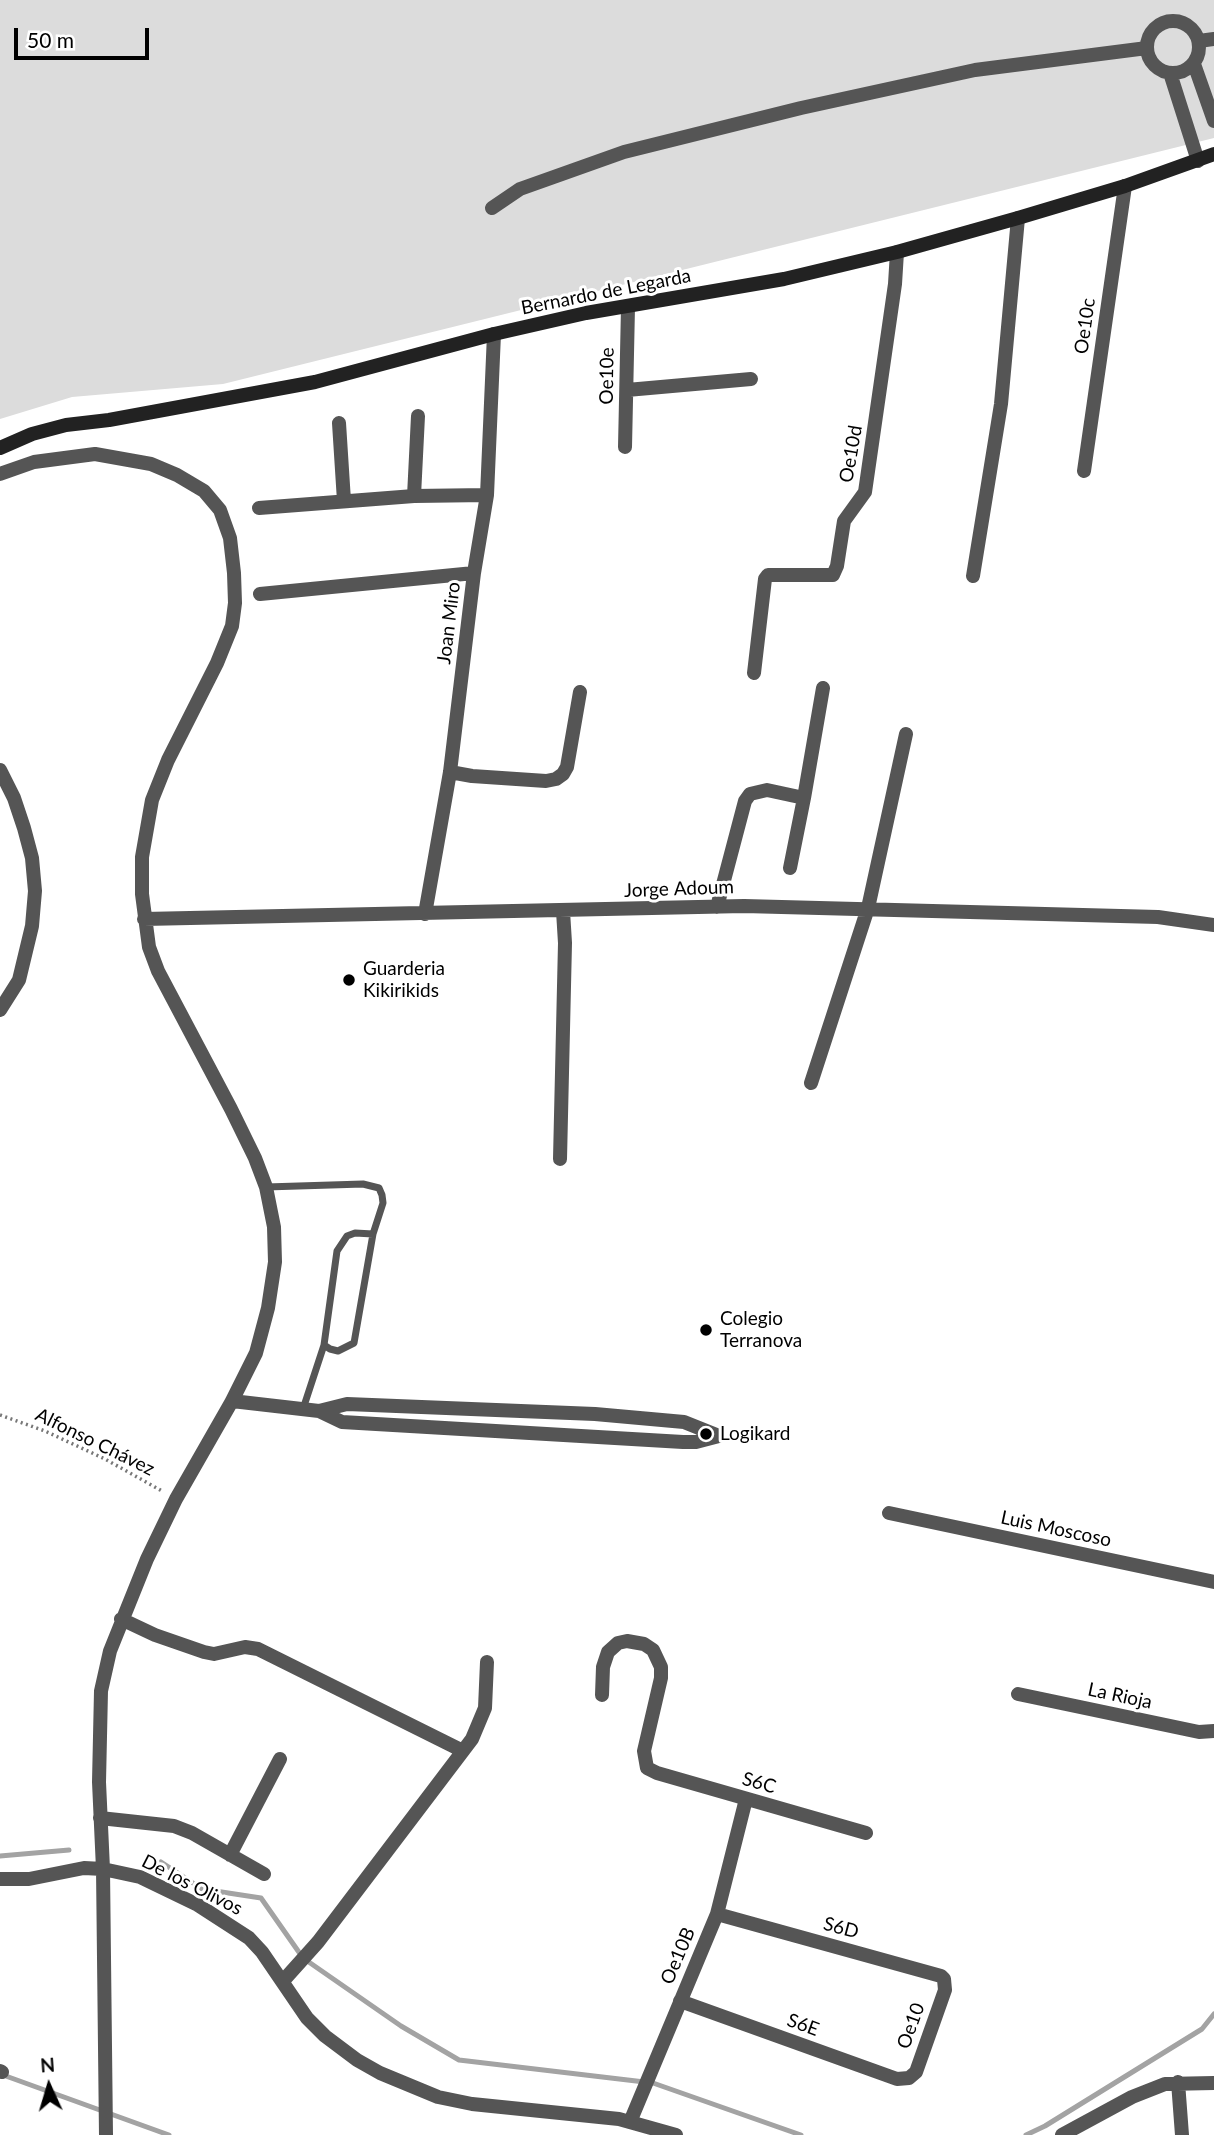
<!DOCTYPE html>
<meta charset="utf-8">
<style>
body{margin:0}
#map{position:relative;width:1214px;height:2135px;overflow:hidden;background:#fff;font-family:Lato,sans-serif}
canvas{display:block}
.north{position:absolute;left:14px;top:2051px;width:70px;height:70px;-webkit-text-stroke:5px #fff;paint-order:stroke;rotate:356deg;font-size:19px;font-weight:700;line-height:28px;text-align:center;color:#000}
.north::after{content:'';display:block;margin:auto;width:24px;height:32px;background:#000;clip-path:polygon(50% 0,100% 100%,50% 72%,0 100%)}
.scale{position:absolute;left:14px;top:28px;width:135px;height:32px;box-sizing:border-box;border:4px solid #000;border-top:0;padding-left:9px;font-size:21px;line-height:24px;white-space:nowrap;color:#000;-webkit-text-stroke:5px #fff;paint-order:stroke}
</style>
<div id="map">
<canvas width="1214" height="2135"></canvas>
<div class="north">N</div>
<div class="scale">50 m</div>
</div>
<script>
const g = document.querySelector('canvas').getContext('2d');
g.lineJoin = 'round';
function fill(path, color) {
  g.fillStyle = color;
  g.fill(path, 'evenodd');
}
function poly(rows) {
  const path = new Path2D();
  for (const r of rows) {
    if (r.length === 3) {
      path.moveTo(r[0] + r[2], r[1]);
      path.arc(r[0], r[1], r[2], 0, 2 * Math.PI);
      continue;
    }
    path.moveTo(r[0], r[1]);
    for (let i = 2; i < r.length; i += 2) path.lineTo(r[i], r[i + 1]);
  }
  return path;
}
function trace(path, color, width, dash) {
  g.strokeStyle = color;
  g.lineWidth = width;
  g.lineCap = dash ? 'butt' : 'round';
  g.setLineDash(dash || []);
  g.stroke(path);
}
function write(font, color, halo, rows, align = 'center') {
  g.font = font + ' Lato,sans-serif';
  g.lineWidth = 6;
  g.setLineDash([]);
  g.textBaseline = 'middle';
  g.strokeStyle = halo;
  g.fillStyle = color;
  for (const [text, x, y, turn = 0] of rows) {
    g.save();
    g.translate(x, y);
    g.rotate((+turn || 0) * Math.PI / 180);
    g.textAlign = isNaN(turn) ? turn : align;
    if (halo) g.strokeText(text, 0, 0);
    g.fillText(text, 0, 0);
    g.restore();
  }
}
fill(poly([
 [0,0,1214,0,1214,138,223,384,72,397,0,419]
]), '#dcdcdc');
trace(poly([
 [0,1856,69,1850],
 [161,1862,202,1889,261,1898,303,1958,401,2026,459,2060,653,2083,801,2135],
 [3,2075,169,2135],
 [1026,2135,1045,2126,1202,2029,1214,2014]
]), '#a3a3a3', 5);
trace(poly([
 [0,1415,45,1431,105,1459,162,1491]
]), '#777', 3.5, [2, 3.5]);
trace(poly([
 [266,1187,363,1184,379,1188,382,1195,383,1203,373,1234,354,1343,338,1351,330,1349,324,1345,337,1251,347,1236,355,1233,373,1234],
 [303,1409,324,1345]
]), '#555', 7);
trace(poly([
 [1173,47,26],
 [1199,41,1214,39],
 [1194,64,1214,121],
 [1170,73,1198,161],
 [492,208,520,189,624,152,801,108,975,70,1147,48],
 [627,390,751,379],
 [339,423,344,501],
 [625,447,628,307],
 [1084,471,1125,186],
 [0,474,34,462,95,454,151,464,177,475,204,491,220,510,230,538,234,573,235,603,232,626,217,663,168,760,152,800,142,857,142,894,149,947,158,971,231,1109,255,1158,266,1187,274,1227,275,1262,268,1308,256,1353,232,1401,176,1499,147,1559,110,1651,101,1691,99,1782,103,1869,106,2135],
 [414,496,418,416],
 [259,508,414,496,487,495],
 [973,576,1001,404,1018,218],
 [260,594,474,573],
 [754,673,765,579,768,575,833,575,837,566,844,521,865,492,895,284,897,252],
 [0,770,14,798,24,828,32,858,35,891,32,926,19,980,0,1010],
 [450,772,472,776,546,781,556,779,563,774,567,767,580,692],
 [790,868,804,798],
 [717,907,745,801,750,794,767,790,804,798,823,688],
 [425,914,450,772,474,573,487,495,494,334],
 [144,919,744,906,1158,917,1214,925],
 [811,1083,868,908,906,734],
 [560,1159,565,943,563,911],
 [232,1401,319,1411,342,1422,683,1442,696,1442,719,1436],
 [319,1411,347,1404,595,1414,684,1422,719,1436],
 [889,1513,1214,1582],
 [121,1619,155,1635,204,1652,214,1654,245,1647,258,1649,463,1751],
 [1018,1694,1199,1732,1214,1731],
 [602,1695,603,1667,608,1652,618,1643,627,1641,644,1644,653,1650,661,1667,661,1678,644,1751,647,1768,657,1773,866,1833],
 [100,1818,174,1826,192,1833,264,1874],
 [230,1855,280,1759],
 [0,1879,29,1879,84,1868,103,1869,140,1877,198,1905,249,1938,262,1952,307,2018,325,2036,357,2060,380,2073,438,2097,472,2104,619,2119,676,2135],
 [283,1981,318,1942,472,1739,485,1708,487,1662],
 [680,2001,897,2079,909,2078,916,2072,945,1990,944,1979,941,1976,717,1914],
 [0,2071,2,2072],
 [1178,2082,1182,2135],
 [630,2122,717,1914,746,1799],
 [1062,2135,1132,2097,1165,2084,1214,2083]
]), '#555', 14);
trace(poly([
 [0,448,32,434,66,425,109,420,315,382,494,334,586,313,784,279,897,252,1018,218,1125,186,1214,154]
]), '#222', 14);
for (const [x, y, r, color] of [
 [349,980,7,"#000"],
 [706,1330,7,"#000"],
 [706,1434,7,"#000"]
]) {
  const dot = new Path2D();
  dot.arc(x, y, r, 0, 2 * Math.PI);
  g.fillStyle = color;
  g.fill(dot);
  trace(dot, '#fff', 2.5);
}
write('19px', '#000', '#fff', [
 ["Bernardo de Legarda",606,292,-11],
 ["Oe10c",1085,326,-82],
 ["Oe10e",607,376,-89],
 ["Oe10d",851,454,-80],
 ["Joan Miro",449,623,-83],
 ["Jorge Adoum",679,889,-2],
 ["Alfonso Chávez",95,1442,26],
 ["Luis Moscoso",1056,1529,12],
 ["La Rioja",1120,1696,12],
 ["S6C",759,1783,16],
 ["De los Olivos",192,1885,27],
 ["S6D",841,1928,15],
 ["Oe10B",678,1956,-67],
 ["S6E",803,2025,20],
 ["Oe10",911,2026,-70]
]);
write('19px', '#000', '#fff', [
 ["Guarderia",363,969],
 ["Kikirikids",363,991],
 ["Colegio",720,1319],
 ["Terranova",720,1341],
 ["Logikard",720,1434]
], 'left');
</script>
